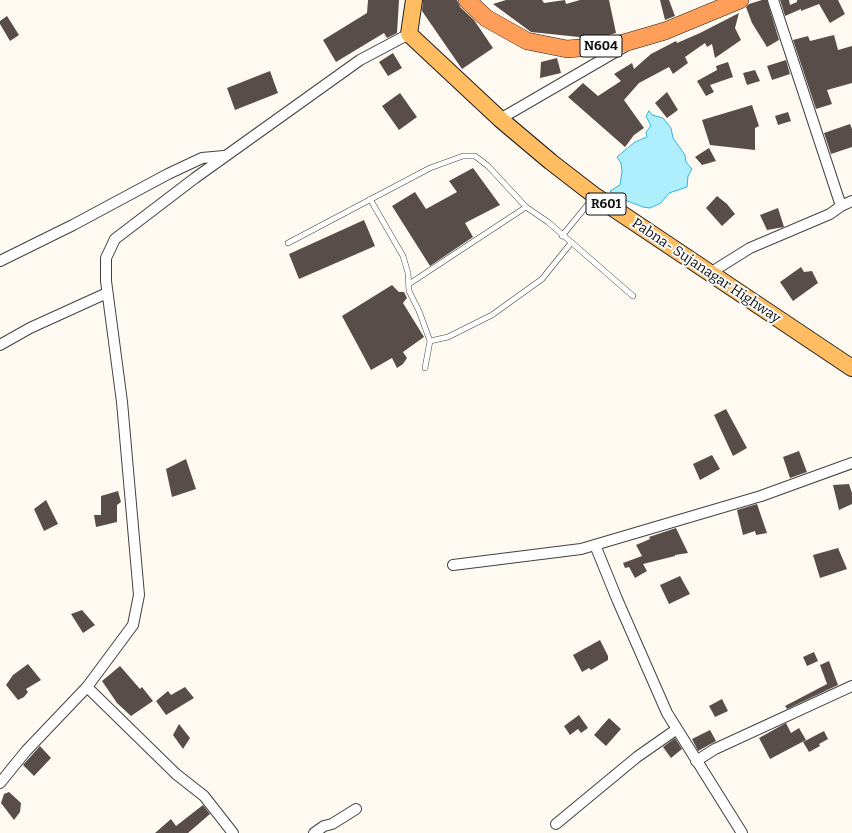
<!DOCTYPE html>
<style>
body{margin:0}
canvas{display:block;background:#fffaf1}
</style>
<canvas width="852" height="833"></canvas>
<script>
const g = document.querySelector('canvas').getContext('2d');
g.lineJoin = 'round';
function fill(path, color) {
  g.fillStyle = color;
  g.fill(path, 'evenodd');
}
function poly(rows) {
  const path = new Path2D();
  for (const r of rows) {
    path.moveTo(r[0], r[1]);
    for (let i = 2; i < r.length; i += 2) path.lineTo(r[i], r[i + 1]);
  }
  return path;
}
function trace(path, color, width, dash) {
  g.strokeStyle = color;
  g.lineWidth = width;
  g.lineCap = dash ? 'butt' : 'round';
  g.setLineDash(dash || []);
  g.stroke(path);
}
function write(font, color, halo, rows, align = 'center') {
  g.font = font + ' Bitter,serif';
  g.lineWidth = 4;
  g.setLineDash([]);
  g.textBaseline = 'middle';
  g.strokeStyle = halo;
  g.fillStyle = color;
  for (const [text, x, y, turn = 0] of rows) {
    g.save();
    g.translate(x, y);
    g.rotate((+turn || 0) * Math.PI / 180);
    g.textAlign = isNaN(turn) ? turn : align;
    if (halo) g.strokeText(text, 0, 0);
    g.fillText(text, 0, 0);
    g.restore();
  }
}
const water = poly([
 [649,111,652,115,663,118,671,128,673,138,685,155,686,162,692,169,688,176,687,187,669,193,661,203,650,208,643,207,617,197,610,191,620,185,622,172,621,163,617,157,635,142,647,137,646,132,651,126,646,116,649,111]
]);
fill(water, '#afeefd');
trace(water, '#2db6dd', 1);
fill(poly([
 [368,0,399,0,397,33,387,38,384,33,336,62,323,40,367,13],
 [423,0,457,0,460,7,474,20,493,48,462,69,422,11],
 [506,0,542,0,544,3,565,0,566,4,580,0,609,0,616,33,605,36,580,38,579,37,531,32,493,4],
 [660,0,669,0,675,16,665,20],
 [762,0,767,0,779,40,767,47,752,23,746,7,749,4],
 [780,0,789,0,790,5,797,2,797,0,838,0,845,14,830,23,819,4,801,11,801,9,785,16],
 [739,13,735,28,741,40,715,58,712,44,707,47,705,43,685,57,688,63,673,74,669,67,639,83,624,100,644,128,634,135,625,147,568,97,583,83,598,96,621,81,614,74,632,63,634,69,651,54,676,41,677,43,700,33],
 [7,16,19,35,10,41,0,24,0,21],
 [834,35,838,50,852,46,852,83,827,90,832,104,816,109,793,40,808,36,810,41],
 [393,53,402,68,388,76,379,62],
 [557,58,561,73,540,78,541,62],
 [786,60,790,74,772,80,767,66],
 [728,62,733,77,710,85,714,92,706,96,697,81,717,70,716,66],
 [755,70,760,81,747,85,743,73],
 [270,71,278,93,235,110,227,88],
 [667,92,678,110,667,118,655,103],
 [400,93,417,117,399,130,382,106],
 [752,105,759,126,755,128,755,150,710,145,702,120],
 [788,112,791,121,778,125,775,116],
 [850,124,852,129,852,147,831,154,824,133],
 [709,148,716,161,702,165,695,157],
 [473,168,500,205,465,223,473,237,430,266,392,206,415,192,426,209,457,192,449,181],
 [717,196,727,204,735,214,722,226,706,208],
 [778,208,784,227,767,230,760,215],
 [364,220,375,246,299,279,289,254],
 [801,267,804,272,812,271,818,283,793,301,780,282],
 [392,285,399,292,404,292,407,298,403,303,424,337,403,352,407,358,403,364,397,368,392,358,371,370,342,316],
 [726,409,747,448,733,456,714,415],
 [799,451,807,472,790,478,783,457],
 [712,455,720,469,700,480,693,464],
 [186,459,196,489,172,497,166,469],
 [849,484,852,493,852,504,839,510,833,485],
 [118,491,121,502,117,505,117,522,96,527,94,515,101,515,101,496],
 [46,500,58,524,44,531,34,509],
 [757,504,767,533,756,535,755,531,743,535,737,510],
 [676,528,688,553,675,555,675,556,643,564,647,571,635,578,629,567,625,568,623,563,642,556,636,545,650,539,649,537],
 [838,548,847,569,820,578,813,555],
 [680,576,690,594,669,604,660,585],
 [82,610,95,625,83,633,71,614],
 [600,640,608,656,608,660,591,670,589,668,582,672,573,655],
 [814,652,818,661,807,666,803,657],
 [829,661,838,685,787,709,785,706,827,684,820,665],
 [28,664,41,680,26,689,28,692,24,697,18,700,6,685,13,675],
 [120,666,140,689,142,687,153,701,131,716,117,703,102,681],
 [185,687,194,698,166,715,156,701,168,691,171,695],
 [722,699,728,711,715,717,709,706],
 [579,715,588,728,581,733,578,729,570,735,564,726],
 [609,718,621,729,606,746,594,735],
 [786,723,791,733,799,728,806,740,770,759,759,738],
 [179,724,190,738,183,749,173,735],
 [710,730,716,741,698,751,692,739],
 [824,731,828,739,819,744,820,746,809,752,803,742],
 [675,738,682,749,671,758,663,747],
 [40,746,51,758,34,776,23,765],
 [9,792,21,803,20,812,14,820,1,803,4,794],
 [203,805,210,814,188,833,155,833,171,819,176,826]
]), '#594d4a');
const service = poly([
 [370,199,403,256,408,273,409,291,419,311,430,341],
 [562,236,593,198],
 [288,243,430,168,463,156,475,156,488,166,526,207,548,222,633,296],
 [409,284,526,207],
 [425,368,430,341,448,337,492,315,542,279,571,243]
]);
const minor = poly([
 [773,0,841,206,852,201],
 [500,119,624,47],
 [0,261,73,225,168,174,202,158,224,156],
 [710,273,750,248,830,214,841,206],
 [0,345,30,328,107,293],
 [595,545,617,599,667,713,742,833],
 [453,565,581,549,761,496,852,463],
 [87,687,176,774,204,796,233,833],
 [696,761,715,749,852,686],
 [0,783,26,751,87,687,133,625,139,595,122,402,106,281,106,258,115,239,195,178,360,60,409,34],
 [556,824,637,757,677,729],
 [314,833,324,826,332,824,356,809]
]);
const primary = poly([
 [414,0,409,34,500,119,551,162,595,196,852,368]
]);
const trunk = poly([
 [467,0,486,18,527,41,567,49,617,45,665,31,740,0]
]);
trace(service, '#424242', 6);
trace(minor, '#424242', 12);
trace(primary, '#202020', 18);
trace(trunk, '#202020', 18);
trace(service, '#fff', 5);
trace(minor, '#fff', 10);
trace(primary, '#ffbc61', 16);
trace(trunk, '#ff9e58', 17);
for (const [x, y, w] of [
 [601,46,42],
 [606,204,40]
]) {
  const box = new Path2D();
  box.roundRect(x - w / 2, y - 11, w, 22, 3);
  g.fillStyle = '#fff';
  g.fill(box);
  trace(box, '#0f0f0f', 1);
}
write('bold 13px', '#0f0f0f', null, [
 ["N604",601,46],
 ["R601",606,204]
]);
write('14px', '#0f0f0f', '#fff', [
 ["Pabna- Sujanagar Highway",706,271,34]
]);
</script>
